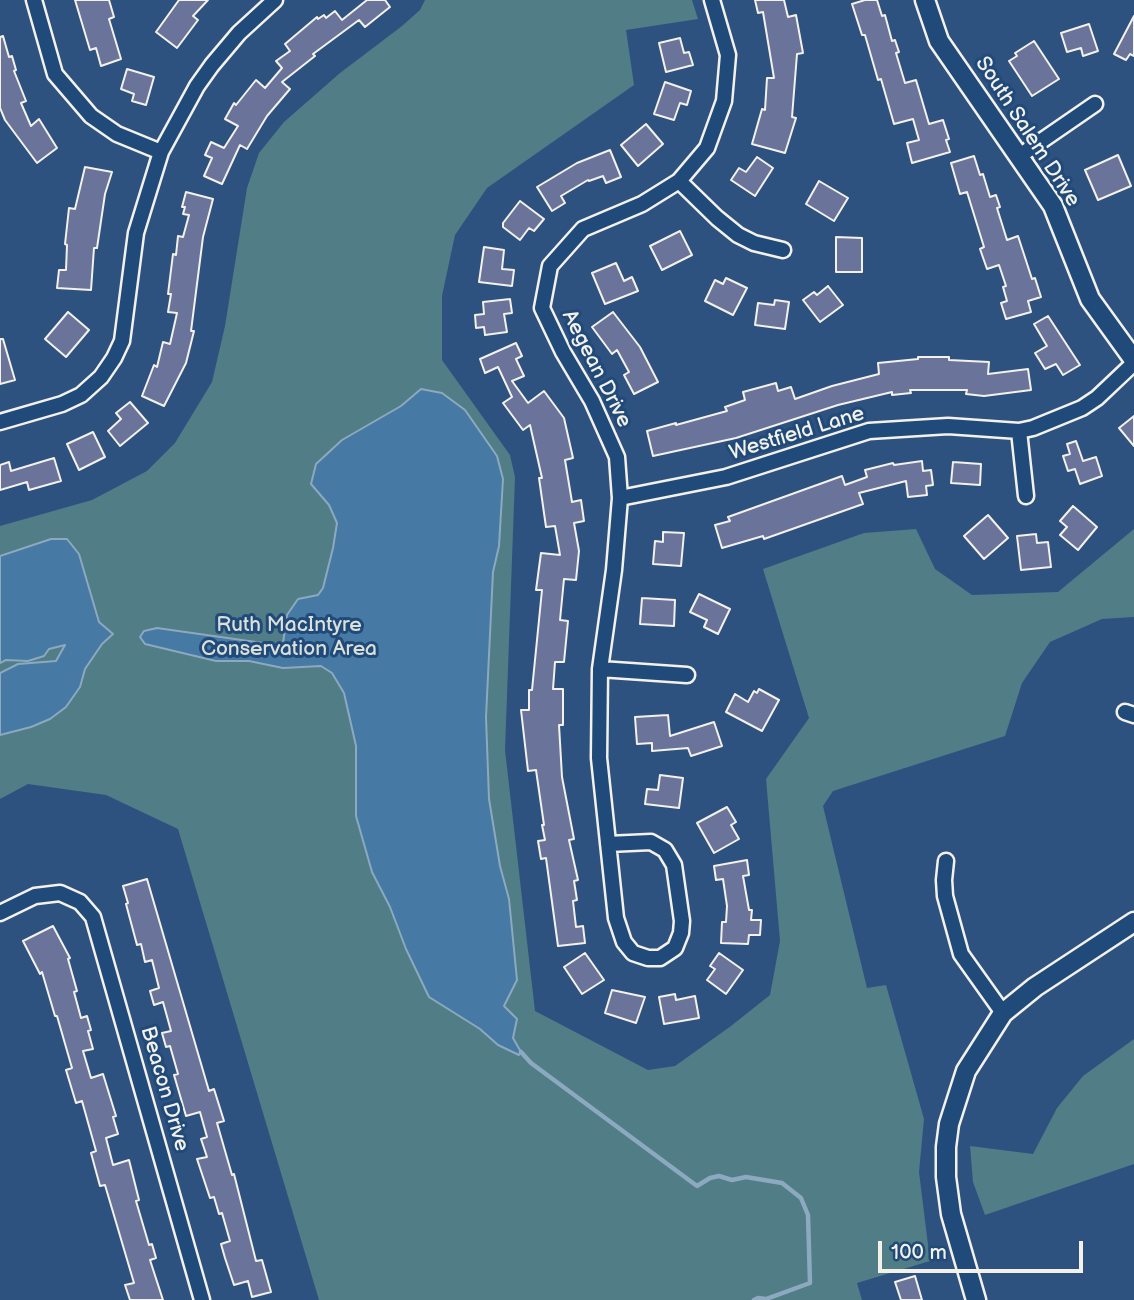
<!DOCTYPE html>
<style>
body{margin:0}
#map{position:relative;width:1134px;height:1300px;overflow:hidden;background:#2e5280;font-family:"Balsamiq Sans",sans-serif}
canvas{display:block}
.scale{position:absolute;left:878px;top:1241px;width:205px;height:32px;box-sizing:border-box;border:4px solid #f4f1e8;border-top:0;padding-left:9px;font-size:21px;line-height:24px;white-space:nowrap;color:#f4f1e8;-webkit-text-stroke:5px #1f4a7a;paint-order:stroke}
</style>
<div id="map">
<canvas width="1134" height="1300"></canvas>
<div class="scale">100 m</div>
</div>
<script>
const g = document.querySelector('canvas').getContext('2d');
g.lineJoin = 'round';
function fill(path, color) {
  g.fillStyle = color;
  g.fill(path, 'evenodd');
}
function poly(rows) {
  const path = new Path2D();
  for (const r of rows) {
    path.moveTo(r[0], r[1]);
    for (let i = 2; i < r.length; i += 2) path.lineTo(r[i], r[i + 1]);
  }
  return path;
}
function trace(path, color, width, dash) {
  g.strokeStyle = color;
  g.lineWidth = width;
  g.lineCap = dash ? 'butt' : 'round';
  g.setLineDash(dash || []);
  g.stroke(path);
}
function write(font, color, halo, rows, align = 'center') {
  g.font = font + ' "Balsamiq Sans",sans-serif';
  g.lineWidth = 6;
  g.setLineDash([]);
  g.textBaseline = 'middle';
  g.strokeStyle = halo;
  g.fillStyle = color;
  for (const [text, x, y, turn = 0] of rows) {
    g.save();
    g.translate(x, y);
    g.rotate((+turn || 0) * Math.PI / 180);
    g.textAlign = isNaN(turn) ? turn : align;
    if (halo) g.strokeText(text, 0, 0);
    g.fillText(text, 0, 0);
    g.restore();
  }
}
fill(poly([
 [425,0,692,0,698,19,626,30,634,85,487,188,455,235,442,296,442,360,510,455,515,477,505,750,535,1011,648,1070,675,1066,731,1026,770,995,780,941,766,779,809,718,763,569,864,533,916,529,935,569,972,595,1058,592,1134,529,1134,617,1102,619,1050,642,1022,683,1005,736,833,791,823,806,867,988,886,985,924,1119,919,1172,930,1261,857,1283,862,1300,319,1300,178,829,106,795,28,784,0,799,0,526,92,500,147,471,175,443,212,382,225,326,247,188,259,153,284,122,340,73,402,26,420,10],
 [1134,1039,1134,1164,985,1215,973,1182,970,1146,1033,1154,1057,1108,1083,1076]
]), '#507d86');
const water = poly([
 [421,389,442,393,465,410,497,456,503,479,499,546,493,572,486,717,489,799,500,866,509,899,517,980,504,1006,517,1019,513,1038,521,1052,519,1055,498,1045,480,1029,429,997,406,949,390,907,372,872,356,816,356,746,344,693,332,673,321,666,283,668,249,661,216,661,145,644,140,637,144,631,157,628,277,645,283,643,287,615,298,599,318,595,323,588,333,548,337,523,329,505,311,484,316,464,342,440,401,406,421,389],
 [51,539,67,539,79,554,99,622,113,634,102,644,85,669,80,687,66,707,50,719,31,727,0,735,0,673,18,664,56,661,65,645,49,649,44,656,28,661,6,660,0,663,0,556,51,539]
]);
fill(water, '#4679a4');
trace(water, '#8ca9bf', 2);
trace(poly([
 [521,1052,531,1063,697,1186,710,1178,719,1176,732,1180,746,1177,782,1183,801,1198,808,1215,810,1283,766,1299,758,1298,754,1300]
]), '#8ca9bf', 4.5);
const building = poly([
 [75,0,109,0,114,17,109,19,121,59,101,66,96,48,90,50,75,0],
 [179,0,208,0,193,16,198,20,177,48,156,32,179,0],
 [367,0,385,0,390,7,365,27,359,20,313,54,315,56,282,82,290,89,267,116,247,149,240,145,222,184,204,176,212,158,205,155,211,142,224,148,238,126,225,119,234,103,236,105,256,80,265,88,282,68,276,61,290,51,285,44,317,17,318,19,324,15,326,18,335,11,342,20,367,0],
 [755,0,784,0,788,17,796,15,803,53,797,54,792,117,796,118,785,153,752,144,762,109,765,110,767,78,774,78,763,12,758,13,755,0],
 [865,0,877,0,882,16,885,15,892,41,895,40,899,52,896,53,905,83,916,80,929,124,943,120,949,139,946,140,950,152,912,163,907,143,919,140,913,119,894,124,881,79,878,80,865,35,862,35,852,4,865,0],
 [1134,16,1134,56,1130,54,1126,60,1114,54,1134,16],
 [1089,24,1098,51,1083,56,1081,48,1067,52,1061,33,1089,24],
 [3,36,9,57,12,56,16,70,14,71,26,101,21,103,31,126,39,119,57,148,37,163,5,120,0,108,0,37,3,36],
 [680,38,684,53,689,52,693,65,666,72,659,43,680,38],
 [1034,41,1059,79,1032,96,1009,61,1017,56,1015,53,1034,41],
 [127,69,154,77,146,105,132,101,134,94,121,89,127,69],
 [665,82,691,91,687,105,680,103,674,120,654,114,665,82],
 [646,124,663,144,638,166,621,145,646,124],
 [610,150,621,177,606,183,603,176,589,181,588,180,561,196,565,203,552,211,537,187,577,163,610,150],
 [1118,155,1131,186,1098,200,1085,170,1118,155],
 [974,156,980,175,983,174,990,197,996,195,1000,207,997,208,1007,240,1018,236,1032,279,1035,278,1041,297,1028,301,1031,312,1006,319,1001,303,1007,301,1003,287,1006,286,999,265,987,269,980,249,984,247,967,192,960,194,951,163,974,156],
 [757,157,773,168,755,196,731,180,739,168,746,172,757,157],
 [85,167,112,172,105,194,97,248,94,248,91,290,57,288,59,270,66,270,67,245,65,244,69,208,75,209,85,167],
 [819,181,848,198,834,221,806,204,819,181],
 [186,192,213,199,203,237,191,331,194,331,186,363,164,406,142,396,154,365,157,367,163,342,170,344,177,313,168,312,171,294,168,294,173,254,176,255,178,236,183,237,189,215,183,214,185,207,182,207,186,192],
 [520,201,544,219,534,231,529,228,520,240,503,227,503,223,520,201],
 [680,231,692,255,662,270,650,246,680,231],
 [836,237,862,238,862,272,836,272,836,237],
 [484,247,504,250,502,269,514,270,512,286,479,282,484,247],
 [616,263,624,281,632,277,638,291,605,304,592,273,616,263],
 [726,278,747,288,733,315,705,301,715,280,723,284,726,278],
 [828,286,843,305,820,322,803,300,814,292,817,295,828,286],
 [510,299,512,313,504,314,507,332,485,335,484,327,476,328,475,315,484,314,483,302,510,299],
 [775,300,789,302,785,329,755,325,758,303,774,305,775,300],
 [68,312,89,330,66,357,45,339,68,312],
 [613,312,640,347,658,382,634,394,624,375,629,372,617,350,612,354,592,327,613,312],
 [1048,316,1080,365,1063,375,1056,364,1045,369,1035,353,1047,346,1034,324,1048,316],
 [0,339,3,339,15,380,0,384,0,339],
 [516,343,522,356,516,359,524,376,512,381,528,403,544,391,564,418,573,458,565,460,572,502,581,500,584,521,574,523,579,551,576,580,564,579,560,620,568,621,564,662,555,662,553,689,563,689,563,725,559,725,562,777,574,839,569,840,578,880,574,881,577,900,573,901,576,927,583,926,585,943,558,946,546,858,541,859,538,841,545,840,542,825,544,825,536,770,528,771,521,710,529,710,529,690,532,690,542,590,536,590,541,553,560,555,555,526,546,527,539,478,542,478,530,425,523,430,503,403,512,397,498,367,485,373,480,359,516,343],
 [918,357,949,357,949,360,989,362,988,374,1028,369,1031,390,984,396,966,394,967,390,910,390,911,393,892,395,892,392,838,405,736,438,653,456,647,431,676,423,676,425,727,411,725,407,745,400,743,392,776,383,778,391,791,387,795,399,832,386,879,374,878,363,918,359,918,357],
 [130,402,148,423,120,446,108,431,121,419,116,413,130,402],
 [1134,416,1134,446,1119,428,1134,416],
 [93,432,105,457,79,470,67,444,93,432],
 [1076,441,1083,461,1096,457,1102,476,1080,484,1075,469,1068,471,1063,456,1070,454,1067,444,1076,441],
 [54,458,61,481,29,490,27,482,0,490,0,465,9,462,11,471,54,458],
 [922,461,923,471,931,470,933,485,926,486,927,495,908,497,906,481,859,493,863,504,764,539,763,536,722,548,715,525,730,521,728,517,842,476,845,485,867,477,865,470,893,463,894,465,922,461],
 [953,462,981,464,980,485,951,483,953,462],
 [1073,506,1097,527,1078,550,1060,535,1067,527,1060,521,1073,506],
 [988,515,1008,538,984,559,964,536,988,515],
 [663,532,684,533,681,566,653,564,655,541,663,542,663,532],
 [1036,534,1037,543,1048,542,1051,567,1021,570,1017,536,1036,534],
 [699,594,730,609,718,634,704,627,707,620,690,612,699,594],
 [642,598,675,600,674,626,640,624,642,598],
 [759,689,779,700,762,731,726,712,735,694,748,702,754,691,757,693,759,689],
 [668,715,670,736,714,722,722,746,691,756,688,748,652,751,652,743,637,744,635,717,668,715],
 [660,775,683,778,679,808,645,804,647,789,658,790,660,775],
 [727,807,736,822,731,825,739,839,714,853,697,823,727,807],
 [747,860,749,875,743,876,749,910,752,910,751,920,761,920,760,935,749,935,748,944,721,943,722,922,726,922,727,906,723,879,716,880,714,866,747,860],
 [147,879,209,1091,214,1089,224,1121,217,1123,232,1175,234,1174,256,1261,262,1260,271,1292,252,1297,248,1281,234,1285,225,1258,221,1244,230,1241,222,1213,219,1214,214,1197,210,1198,197,1159,207,1157,201,1139,207,1137,200,1112,186,1116,174,1075,178,1074,170,1046,166,1047,162,1033,171,1031,163,1002,154,1005,150,991,159,988,152,960,145,962,141,944,137,945,126,904,128,903,123,886,147,879],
 [53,926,70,958,68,959,77,991,74,992,81,1018,87,1016,91,1030,88,1031,93,1049,83,1051,91,1078,103,1074,116,1116,113,1117,118,1134,106,1138,113,1165,129,1160,139,1200,136,1201,149,1245,152,1244,156,1258,150,1260,163,1300,130,1300,125,1285,134,1283,105,1185,100,1186,91,1153,96,1151,82,1101,76,1103,66,1070,72,1068,57,1016,55,1016,42,972,40,974,23,941,53,926],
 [585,953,604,980,582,994,564,967,585,953],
 [719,953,743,970,726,994,707,980,715,969,710,966,719,953],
 [612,990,645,997,636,1023,605,1013,612,990],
 [675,994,676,1000,695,996,699,1018,664,1024,659,997,675,994],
 [915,1276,922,1300,901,1300,895,1282,915,1276]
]);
fill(building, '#6a739a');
trace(building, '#f4f1e8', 2);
const minor = poly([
 [34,0,55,74,91,116,117,134,161,152],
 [1018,157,1095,104],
 [679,181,717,218,738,235,754,243,783,250],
 [0,422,62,404,81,395,101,377,114,358,122,341,136,233,161,152,197,86,212,65,239,33,275,0],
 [1019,431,1026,496],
 [620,498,726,477,869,431,948,426,1019,431,1033,428,1082,408,1097,398,1134,363],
 [600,669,687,675],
 [1125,712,1134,715],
 [608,844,651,842,665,850,674,865,682,921,681,933,675,948,660,958,648,958,633,953,624,942,616,918,599,758,600,669,614,570,620,498,617,457,592,401,563,352,542,308,550,266,583,229,642,204,679,181,707,148,724,101,728,55,712,0],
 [946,861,944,880,945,896,961,954,1003,1013],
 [0,913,35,896,60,893,80,902,93,917,202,1300]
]);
const tertiary = poly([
 [925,0,939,41,1053,206,1090,299,1134,360],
 [976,1300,951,1214,946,1177,946,1147,949,1124,966,1071,1003,1013,1035,987,1134,922]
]);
trace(minor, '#f4f1e8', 19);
trace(tertiary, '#f4f1e8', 23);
trace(minor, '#1f4a7a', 14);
trace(tertiary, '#1f4a7a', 18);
write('21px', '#f4f1e8', '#1f4a7a', [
 ["South Salem Drive",1027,132,57],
 ["Aegean Drive",596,369,63],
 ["Westfield Lane",797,434,-17],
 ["Beacon Drive",164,1089,74]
]);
write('21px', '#dbe0d9', '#1f4a7a', [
 ["Ruth MacIntyre",289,626],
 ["Conservation Area",289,650]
]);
</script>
